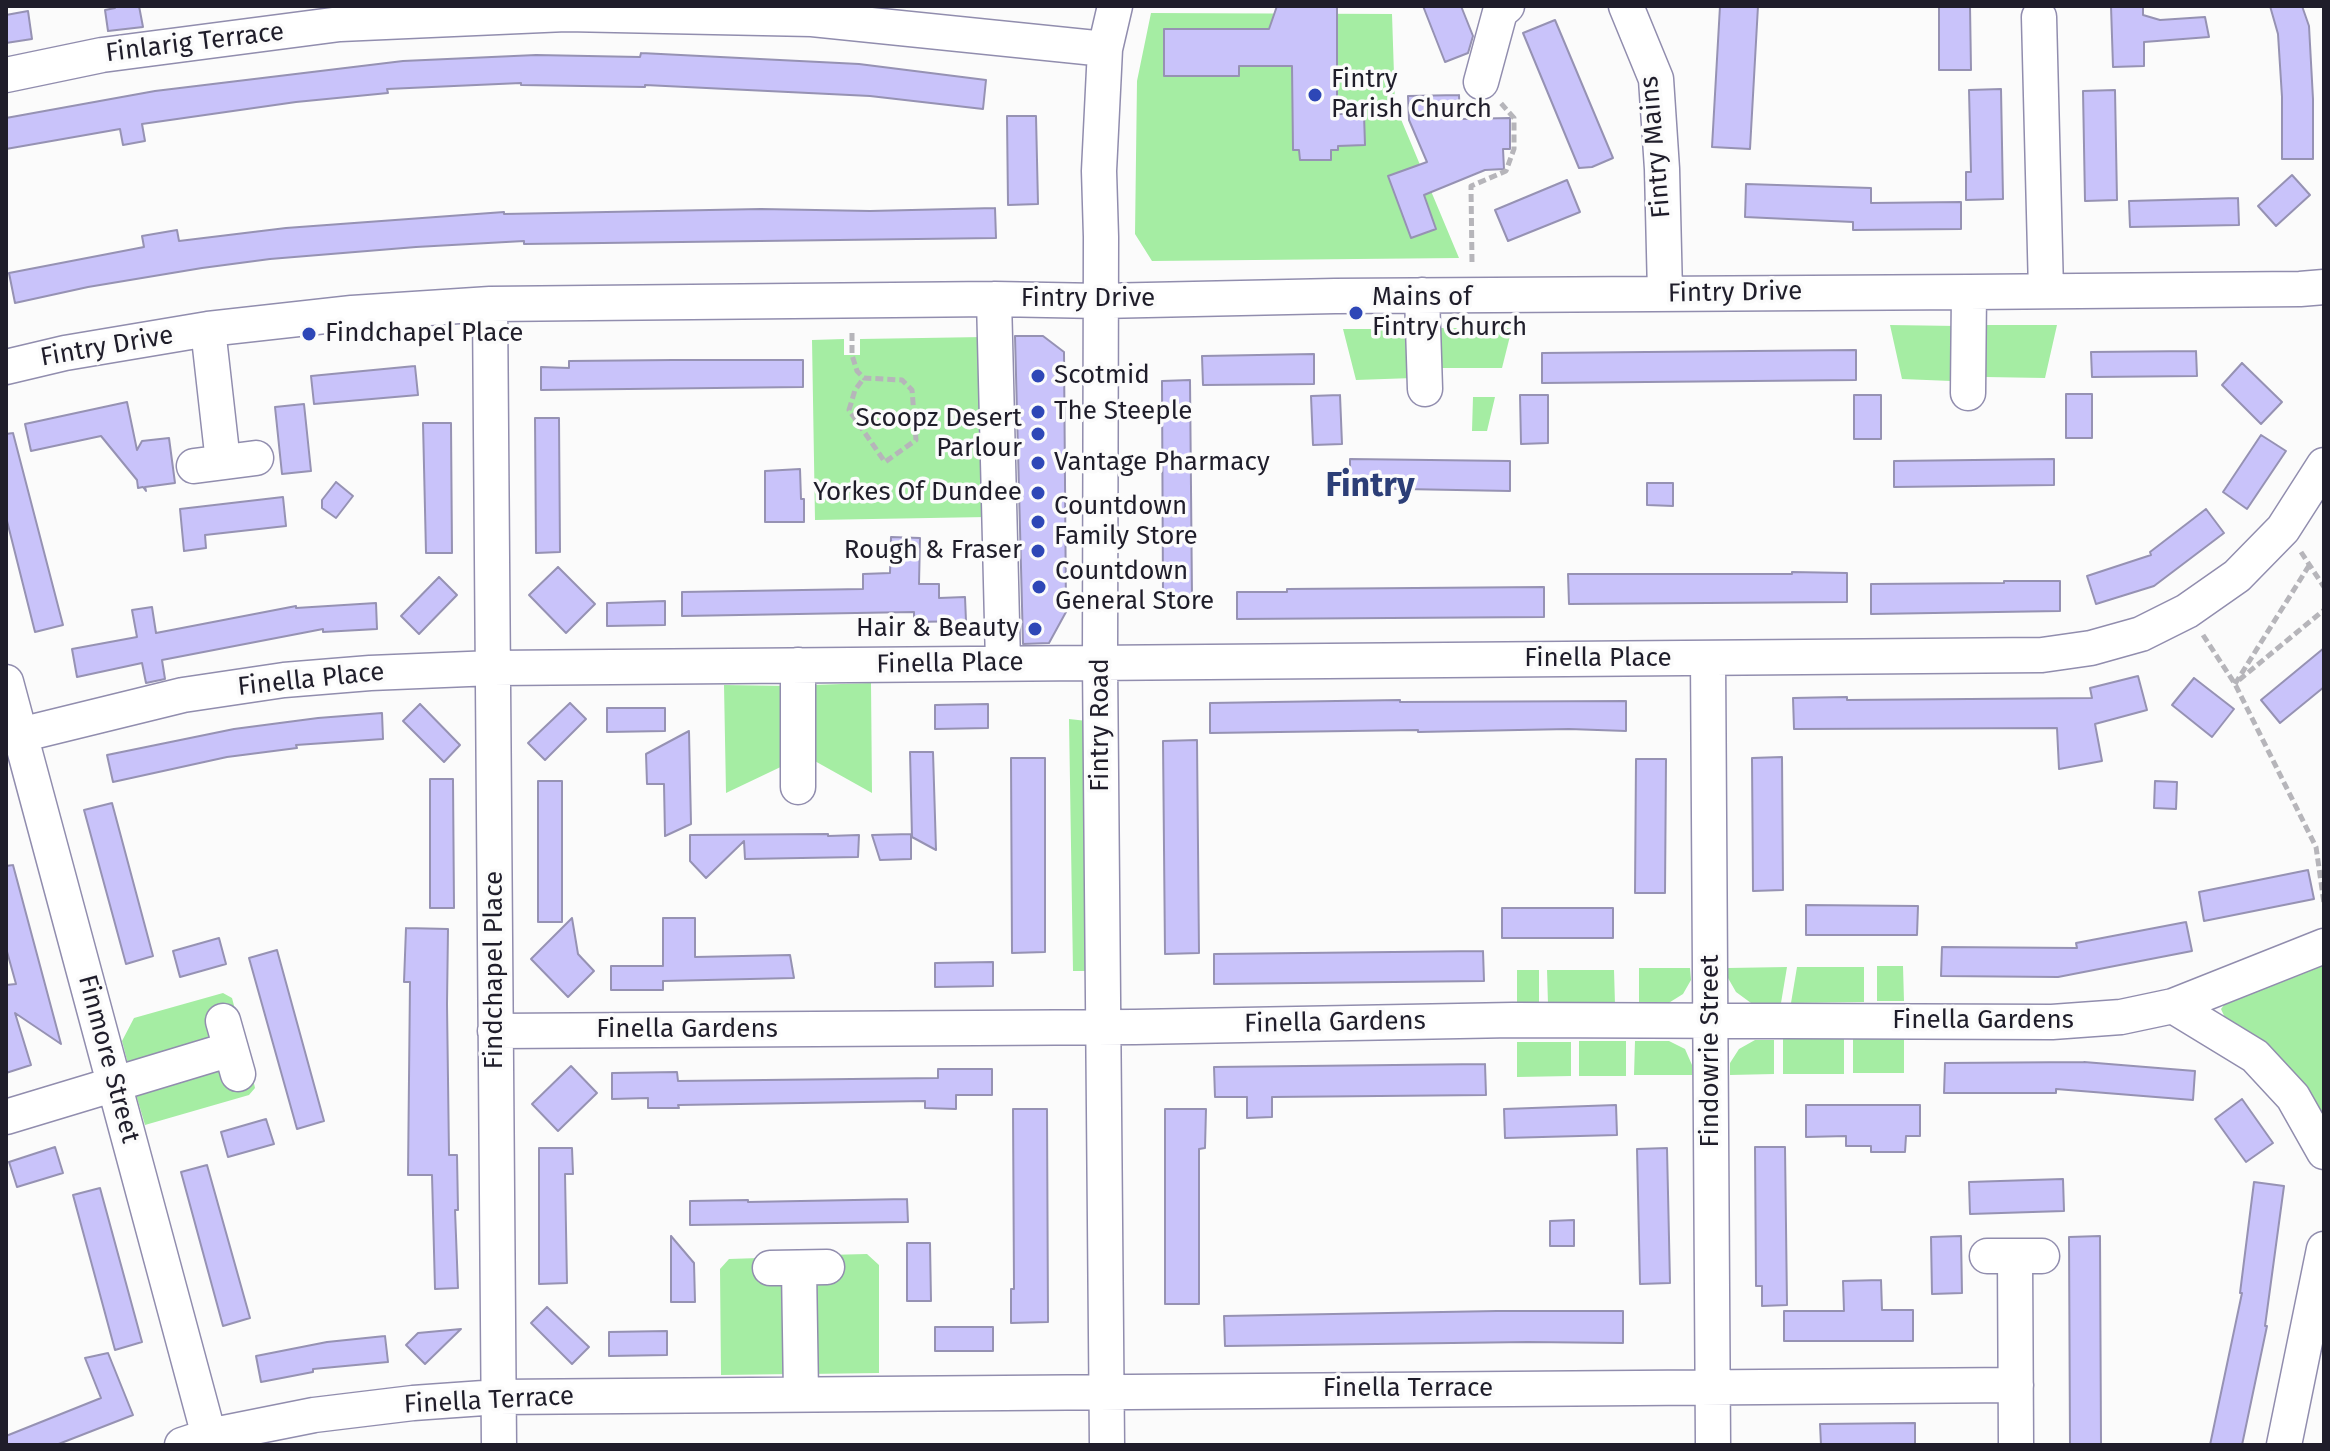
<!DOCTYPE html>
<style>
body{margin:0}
#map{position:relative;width:2330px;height:1451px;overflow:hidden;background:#fbfbfb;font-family:"Fira Sans",sans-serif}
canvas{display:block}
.frame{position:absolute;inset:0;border:8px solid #1f1d2a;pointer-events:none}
</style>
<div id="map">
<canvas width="2330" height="1451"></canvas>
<div class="frame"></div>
</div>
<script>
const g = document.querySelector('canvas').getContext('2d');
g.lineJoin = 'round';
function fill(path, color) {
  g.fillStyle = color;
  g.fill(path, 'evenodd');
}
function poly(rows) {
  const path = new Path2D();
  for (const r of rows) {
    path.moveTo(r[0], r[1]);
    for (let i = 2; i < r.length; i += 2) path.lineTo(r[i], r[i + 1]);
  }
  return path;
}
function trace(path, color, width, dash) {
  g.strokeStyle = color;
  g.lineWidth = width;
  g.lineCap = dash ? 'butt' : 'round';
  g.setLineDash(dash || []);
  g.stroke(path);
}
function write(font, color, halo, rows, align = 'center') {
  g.font = font + ' "Fira Sans",sans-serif';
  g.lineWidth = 7;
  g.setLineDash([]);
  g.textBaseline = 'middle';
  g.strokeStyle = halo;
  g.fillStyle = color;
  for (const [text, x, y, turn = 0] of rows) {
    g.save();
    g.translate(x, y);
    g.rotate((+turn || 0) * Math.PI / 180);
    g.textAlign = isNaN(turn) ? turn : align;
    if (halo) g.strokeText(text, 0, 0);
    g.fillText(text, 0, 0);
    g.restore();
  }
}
fill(poly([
 [1151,13,1392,14,1395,105,1459,258,1152,261,1135,234,1137,81],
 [1890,325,1957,326,1951,381,1902,379],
 [1979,325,2057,325,2045,378,1986,377],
 [1434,328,1512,328,1502,368,1436,368],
 [1343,329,1413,329,1413,378,1356,380],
 [984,337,987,517,815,520,812,340,844,339,844,355,860,355,860,339],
 [1473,397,1495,397,1487,431,1472,431],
 [871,683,872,793,813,760,812,685],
 [724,685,788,686,789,763,726,793],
 [1069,719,1087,721,1088,971,1073,971],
 [2324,958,2324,1120,2226,1020,2221,1009,2227,1001],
 [1877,966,1903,966,1904,1001,1877,1001],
 [1787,967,1781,1003,1751,1003,1736,992,1728,978,1728,968],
 [1797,967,1864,967,1864,1002,1791,1003],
 [1639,968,1690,968,1691,980,1683,994,1667,1004,1639,1004],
 [1517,970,1539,970,1539,1005,1517,1005],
 [1547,970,1614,970,1615,1004,1548,1004],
 [223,993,232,998,237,1017,218,1039,128,1064,122,1041,134,1018],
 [1904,1038,1904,1073,1853,1073,1853,1039],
 [1783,1039,1844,1039,1844,1074,1783,1074],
 [1755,1040,1774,1040,1774,1074,1730,1075,1730,1063,1739,1049],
 [1579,1041,1626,1041,1626,1076,1579,1076],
 [1635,1041,1669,1041,1685,1049,1692,1065,1692,1075,1634,1075],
 [1517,1042,1571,1042,1571,1076,1517,1077],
 [216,1061,251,1070,255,1088,249,1095,145,1125,135,1091],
 [867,1254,879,1265,879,1373,808,1374,812,1283,827,1255],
 [759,1258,783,1280,793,1374,721,1375,720,1269,729,1259]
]), '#a5eda3');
const building = poly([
 [114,6,139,6,143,27,108,31,105,10,115,8,114,6],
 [1277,6,1337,6,1337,114,1364,114,1365,145,1338,146,1338,150,1331,150,1331,160,1300,160,1299,150,1293,150,1292,66,1239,66,1239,76,1164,76,1164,29,1269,29,1277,6],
 [1423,6,1461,6,1473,36,1468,53,1445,62,1423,6],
 [1720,6,1758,6,1750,149,1712,147,1720,6],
 [1939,6,1970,6,1971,70,1939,70,1939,6],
 [2111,6,2143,6,2143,15,2160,20,2205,17,2209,37,2144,42,2144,66,2113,67,2111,6],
 [2270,6,2302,6,2309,26,2313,99,2313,159,2282,159,2282,97,2278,34,2270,6],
 [28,11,32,39,6,43,6,15,28,11],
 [1555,20,1613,158,1592,167,1579,168,1523,33,1555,20],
 [641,53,859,64,986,80,983,109,870,96,645,85,645,87,521,85,521,83,387,89,388,93,296,102,142,124,145,141,123,145,120,129,6,149,6,118,155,91,403,61,536,55,640,57,641,53],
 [2001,89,2003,199,1966,200,1966,172,1971,172,1969,90,2001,89],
 [2115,90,2117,200,2085,201,2083,91,2115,90],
 [1459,95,1460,119,1510,118,1510,149,1503,149,1504,169,1485,170,1424,195,1436,229,1411,238,1388,176,1427,162,1409,120,1408,96,1459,95],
 [1007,116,1036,116,1038,204,1008,205,1007,116],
 [2292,175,2310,195,2276,226,2258,206,2292,175],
 [1567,180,1580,212,1508,241,1495,210,1567,180],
 [1746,184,1871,188,1871,203,1961,202,1961,229,1853,230,1853,222,1745,217,1746,184],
 [2238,198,2239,225,2130,227,2129,201,2238,198],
 [995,208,996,238,524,244,524,241,416,247,270,259,202,268,88,287,15,303,9,273,144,247,142,236,177,230,179,241,286,228,504,212,504,214,761,209,870,211,995,208],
 [1015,336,1043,336,1064,352,1066,612,1049,643,1023,644,1015,336],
 [1856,350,1856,380,1542,383,1542,353,1856,350],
 [2196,351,2197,376,2092,377,2091,352,2196,351],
 [1314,354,1314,384,1203,385,1202,356,1314,354],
 [673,360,803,360,803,387,541,390,541,367,569,368,569,361,673,360],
 [2242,363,2282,402,2261,424,2222,385,2242,363],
 [415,366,418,395,314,404,311,376,415,366],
 [1190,380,1192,598,1163,599,1162,381,1190,380],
 [2066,394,2092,394,2092,438,2066,438,2066,394],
 [1340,395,1342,444,1313,445,1311,396,1340,395],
 [1520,395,1548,395,1548,443,1521,444,1520,395],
 [1854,395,1881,395,1881,439,1854,439,1854,395],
 [127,402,137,450,142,441,169,438,175,483,145,487,146,491,143,487,138,488,137,480,101,436,31,451,25,424,127,402],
 [304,404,311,471,282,474,275,407,304,404],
 [535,418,559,418,560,552,536,553,535,418],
 [423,423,451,423,452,553,426,553,423,423],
 [13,433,63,625,35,632,6,517,6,434,13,433],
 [2261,435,2286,451,2247,509,2223,492,2261,435],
 [1350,459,1510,461,1510,491,1350,488,1350,459],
 [2054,459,2054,485,1894,487,1894,461,2054,459],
 [800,469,801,499,804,499,804,522,765,522,765,471,800,469],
 [336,482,353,496,336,518,322,508,322,500,336,482],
 [1647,483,1673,483,1673,506,1647,505,1647,483],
 [283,497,286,526,205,535,206,548,184,551,180,509,283,497],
 [2206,509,2224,533,2154,586,2096,604,2087,576,2151,555,2150,552,2206,509],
 [891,537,920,538,919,584,939,584,939,598,965,597,966,621,914,622,914,612,682,616,682,592,863,589,863,574,890,573,891,537],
 [558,567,595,604,566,633,529,595,558,567],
 [1792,572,1847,573,1847,602,1569,604,1568,574,1792,574,1792,572],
 [439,577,457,595,419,634,401,616,439,577],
 [2004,581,2060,581,2060,611,1871,614,1871,584,2004,583,2004,581],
 [1544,587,1544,617,1237,619,1237,592,1287,592,1287,589,1544,587],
 [665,601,665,625,607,626,607,603,665,601],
 [376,603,377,629,323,632,323,629,162,660,165,679,146,683,142,663,77,677,72,649,137,637,132,610,152,607,156,633,296,606,296,608,376,603],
 [2324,648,2324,687,2280,723,2261,700,2324,648],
 [2138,676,2147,710,2095,724,2102,761,2059,769,2057,728,1794,729,1793,698,1847,697,1847,700,2092,698,2090,688,2138,676],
 [2194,678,2234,709,2212,737,2172,705,2194,678],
 [1400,700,1400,702,1626,701,1626,731,1569,729,1418,732,1418,730,1210,733,1210,703,1400,700],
 [570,703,586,719,545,760,528,743,570,703],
 [420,704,460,745,444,762,403,721,420,704],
 [988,704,988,728,935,729,935,705,988,704],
 [607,708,665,708,665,731,607,732,607,708],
 [382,713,383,739,296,745,297,748,227,757,113,782,107,755,234,729,318,718,382,713],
 [689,731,691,824,665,836,664,784,647,784,646,754,689,731],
 [1197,740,1199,953,1165,954,1163,741,1197,740],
 [910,752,933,752,936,850,912,837,910,752],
 [1782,757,1783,890,1753,891,1752,758,1782,757],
 [1011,758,1045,758,1045,952,1012,953,1011,758],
 [1636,759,1666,759,1665,893,1635,893,1636,759],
 [430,779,453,779,454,908,430,908,430,779],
 [538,781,562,781,562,922,538,922,538,781],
 [2155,781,2177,782,2176,809,2154,808,2155,781],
 [112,803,153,956,126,964,84,810,112,803],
 [828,834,828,836,859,835,858,857,745,859,744,841,706,878,690,861,690,835,828,834],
 [911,834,911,859,880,860,872,835,911,834],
 [13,865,61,1044,15,1013,31,1065,6,1073,6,985,16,984,6,948,6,866,13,865],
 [2308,870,2314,899,2204,921,2199,892,2308,870],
 [1806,905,1918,906,1917,935,1806,935,1806,905],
 [1502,908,1613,908,1613,938,1502,938,1502,908],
 [572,918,578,954,594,971,568,997,531,959,572,918],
 [663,918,695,918,695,957,790,955,794,978,663,981,663,990,611,990,611,966,663,966,663,918],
 [2186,922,2192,951,2058,977,1941,976,1942,947,2077,948,2076,943,2186,922],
 [406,928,448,929,447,1004,449,1155,457,1155,458,1210,455,1210,458,1288,435,1289,432,1175,408,1175,410,982,404,982,406,928],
 [219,938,226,964,180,977,173,951,219,938],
 [277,950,324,1121,297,1129,249,958,277,950],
 [1483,951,1484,981,1214,984,1214,954,1483,951],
 [993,962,993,986,935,987,935,963,993,962],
 [2084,1062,2195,1071,2193,1100,2056,1089,2056,1093,1944,1093,1945,1063,2084,1062],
 [1485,1064,1486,1095,1272,1097,1272,1117,1247,1118,1247,1097,1215,1097,1214,1067,1485,1064],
 [571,1066,597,1093,558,1131,532,1104,571,1066],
 [938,1069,992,1069,992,1095,956,1095,956,1109,925,1108,925,1101,678,1105,679,1108,648,1108,648,1098,612,1099,612,1073,677,1072,678,1081,938,1078,938,1069],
 [2242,1099,2273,1143,2246,1162,2215,1119,2242,1099],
 [1616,1105,1617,1135,1505,1138,1504,1109,1616,1105],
 [1806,1105,1920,1105,1920,1136,1906,1136,1905,1152,1871,1152,1871,1146,1846,1146,1846,1136,1806,1137,1806,1105],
 [1013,1109,1047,1109,1048,1322,1011,1323,1011,1289,1014,1289,1013,1109],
 [1165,1109,1206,1109,1205,1148,1199,1149,1199,1304,1165,1304,1165,1109],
 [266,1119,274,1144,228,1157,221,1132,266,1119],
 [55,1147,63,1173,17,1187,9,1162,55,1147],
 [1755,1147,1785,1147,1787,1305,1762,1306,1762,1286,1756,1286,1755,1147],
 [539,1148,572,1148,573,1174,565,1174,567,1283,539,1284,539,1148],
 [1667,1148,1670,1283,1640,1284,1637,1149,1667,1148],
 [207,1165,250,1318,223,1326,181,1172,207,1165],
 [2063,1179,2064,1211,1970,1214,1969,1182,2063,1179],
 [2254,1182,2284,1186,2265,1326,2267,1326,2242,1445,2210,1445,2242,1293,2240,1293,2254,1182],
 [100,1188,142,1342,115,1350,73,1195,100,1188],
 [907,1199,908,1222,690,1225,690,1201,748,1200,748,1202,907,1199],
 [1574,1220,1574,1246,1550,1246,1550,1221,1574,1220],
 [671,1236,694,1263,695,1302,671,1302,671,1236],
 [1961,1236,1962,1293,1932,1294,1931,1237,1961,1236],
 [2100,1236,2101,1445,2070,1445,2069,1237,2100,1236],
 [907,1243,930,1243,931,1301,907,1301,907,1243],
 [1881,1280,1882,1310,1913,1310,1913,1341,1784,1341,1784,1311,1844,1311,1843,1281,1881,1280],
 [547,1307,589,1347,572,1364,531,1323,547,1307],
 [1497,1311,1623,1311,1623,1343,1528,1342,1225,1346,1224,1316,1497,1311],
 [935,1327,993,1327,993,1351,935,1351,935,1327],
 [461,1329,425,1364,406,1345,418,1333,461,1329],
 [667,1331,667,1355,609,1356,609,1332,667,1331],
 [385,1336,388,1362,313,1369,313,1372,261,1382,256,1356,327,1342,385,1336],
 [108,1353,133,1415,56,1445,6,1445,6,1436,101,1398,85,1358,108,1353],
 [1915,1423,1915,1445,1821,1445,1820,1424,1915,1423]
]);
fill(building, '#c9c3fa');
trace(building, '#9692b3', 2);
const minor = poly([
 [1626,6,1656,79,1662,169,1665,293],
 [2039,17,2046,291],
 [6,75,102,55,340,24,566,14,812,19,1105,49],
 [1481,82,1500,12,1507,6],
 [1422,295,1425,389],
 [994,299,1003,663],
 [490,304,499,1445],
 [208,329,223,462],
 [6,367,65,353,208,329,352,313,490,304,994,299,1100,301,1335,296,1969,292,2300,289,2324,287],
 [1968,393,1969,292],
 [194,466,256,458],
 [1708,658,1713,1445],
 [6,682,209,1436],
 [20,735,183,695,284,680,370,673,493,668,2042,655,2091,648,2141,634,2187,611,2237,576,2283,529,2324,465],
 [798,787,798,665],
 [2173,1006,2255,1056,2293,1097,2324,1152],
 [223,1021,238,1074],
 [495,1031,1135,1027,1513,1020,2052,1022,2121,1017,2173,1006,2324,946],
 [6,1117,231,1049],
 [1987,1256,2042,1256],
 [2015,1256,2016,1445],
 [770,1268,827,1267],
 [799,1268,801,1394],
 [182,1445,209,1436,314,1415,413,1403,498,1397,2016,1385],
 [1107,1445,1100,662,1101,237,1099,171,1105,49,1115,6],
 [2284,1445,2324,1249]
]);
trace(minor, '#918dae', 37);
trace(poly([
 [1472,262,1471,186,1506,171,1514,149,1514,118,1499,101],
 [852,333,852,355,857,371,864,378,902,380,912,390,916,440,885,462,849,410,855,390,864,378],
 [2301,552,2324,587],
 [2203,635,2235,684,2316,847,2324,903],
 [2239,680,2324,610],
 [2235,684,2310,564]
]), '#b6b5ba', 5, [8, 4]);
trace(minor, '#fff', 34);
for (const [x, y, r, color] of [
 [1315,95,8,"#2e47b7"],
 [1356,313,8,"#2e47b7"],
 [309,334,8,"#2e47b7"],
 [1038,376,8,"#2e47b7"],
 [1038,412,8,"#2e47b7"],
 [1038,434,8,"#2e47b7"],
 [1038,463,8,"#2e47b7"],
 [1038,493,8,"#2e47b7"],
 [1038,522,8,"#2e47b7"],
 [1038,551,8,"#2e47b7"],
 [1039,587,8,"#2e47b7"],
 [1035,629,8,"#2e47b7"]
]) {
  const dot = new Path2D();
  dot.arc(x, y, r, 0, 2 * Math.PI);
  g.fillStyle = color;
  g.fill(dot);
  trace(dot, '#fbfbfb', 3);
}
write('26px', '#1f1d2a', '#fbfbfb', [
 ["Finlarig Terrace",195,43,-7],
 ["Fintry Mains",1656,147,-95],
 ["Fintry Drive",1735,293,-1],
 ["Fintry Drive",1088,299],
 ["Fintry Drive",107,347,-10],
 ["Finella Place",1598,659],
 ["Finella Place",950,664,-1],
 ["Finella Place",311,680,-6],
 ["Fintry Road",1101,725,-90],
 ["Findchapel Place",495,970,-90],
 ["Finella Gardens",1983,1021],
 ["Finella Gardens",1335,1023,-1],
 ["Finella Gardens",687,1030],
 ["Findowrie Street",1711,1051,-90],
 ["Finmore Street",108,1059,75],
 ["Finella Terrace",1408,1389],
 ["Finella Terrace",489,1401,-3]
]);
write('26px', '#1f1d2a', '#fbfbfb', [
 ["Fintry",1331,80],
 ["Parish Church",1331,110],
 ["Mains of",1372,298],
 ["Fintry Church",1372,328],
 ["Findchapel Place",325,334],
 ["Scotmid",1054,376],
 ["The Steeple",1054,412],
 ["Scoopz Desert",1022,419,"right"],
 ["Parlour",1022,449,"right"],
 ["Vantage Pharmacy",1054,463],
 ["Yorkes Of Dundee",1022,493,"right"],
 ["Countdown",1054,507],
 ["Family Store",1054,537],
 ["Rough & Fraser",1022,551,"right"],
 ["Countdown",1055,572],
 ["General Store",1055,602],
 ["Hair & Beauty",1019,629,"right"]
], 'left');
write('bold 34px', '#2c3e77', '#fbfbfb', [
 ["Fintry",1370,487]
]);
</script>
